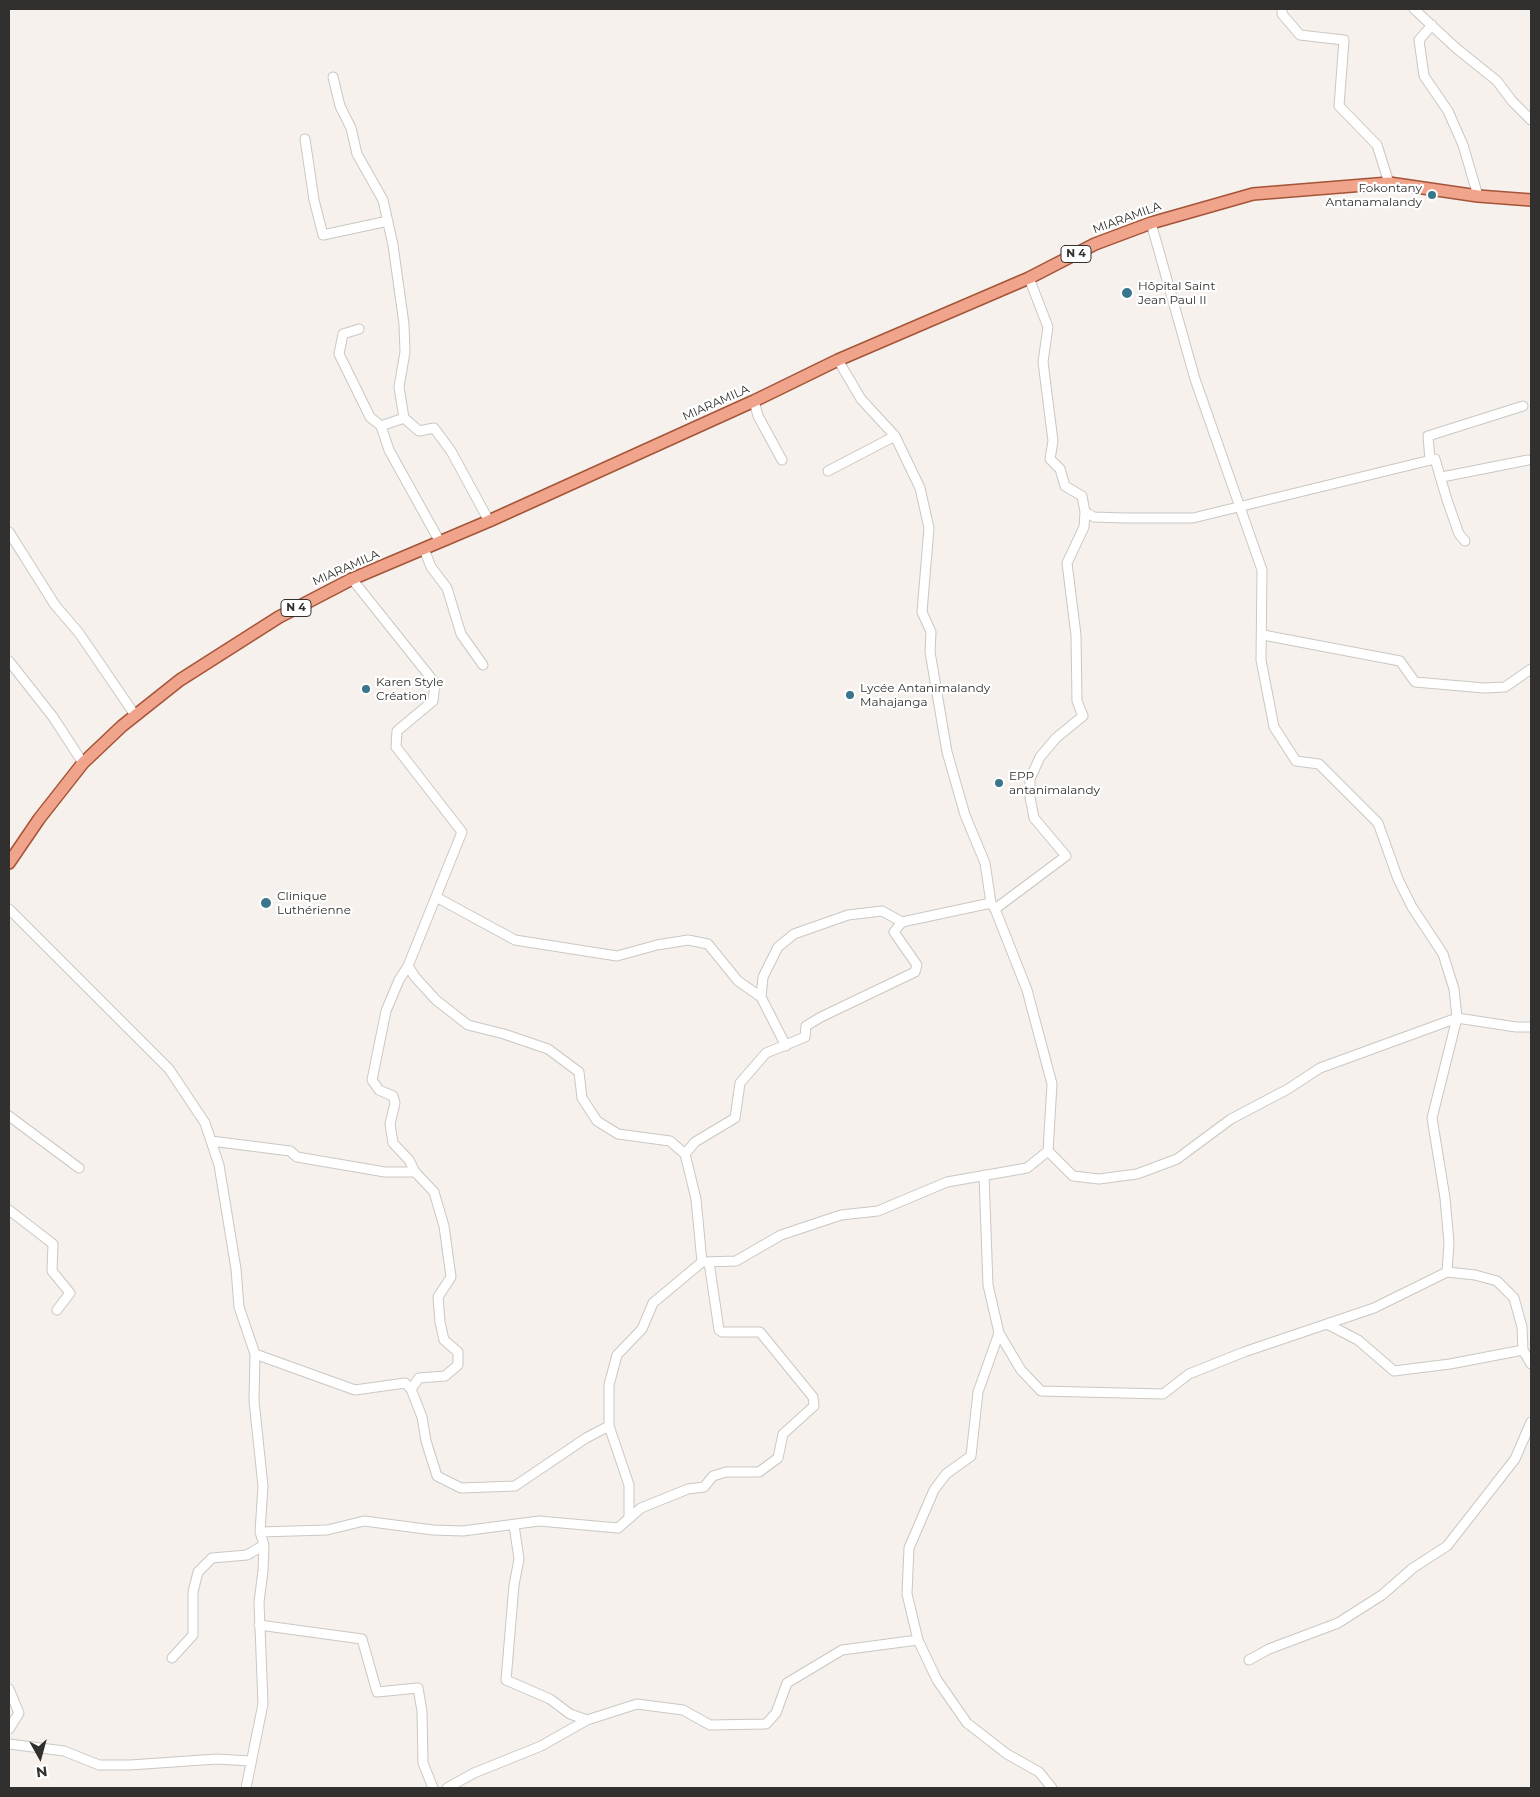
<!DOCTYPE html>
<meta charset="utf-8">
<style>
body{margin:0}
#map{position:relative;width:1540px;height:1797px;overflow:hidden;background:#f6f1ec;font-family:Montserrat,sans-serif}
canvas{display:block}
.frame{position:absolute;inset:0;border:10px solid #31302e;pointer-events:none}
.north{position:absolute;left:15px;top:1732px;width:50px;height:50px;-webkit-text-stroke:4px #fff;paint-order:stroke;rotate:173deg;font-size:14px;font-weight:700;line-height:20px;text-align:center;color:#31302e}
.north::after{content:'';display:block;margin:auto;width:18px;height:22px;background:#31302e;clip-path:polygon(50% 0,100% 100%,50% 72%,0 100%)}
</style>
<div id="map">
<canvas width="1540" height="1797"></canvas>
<div class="frame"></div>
<div class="north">N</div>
</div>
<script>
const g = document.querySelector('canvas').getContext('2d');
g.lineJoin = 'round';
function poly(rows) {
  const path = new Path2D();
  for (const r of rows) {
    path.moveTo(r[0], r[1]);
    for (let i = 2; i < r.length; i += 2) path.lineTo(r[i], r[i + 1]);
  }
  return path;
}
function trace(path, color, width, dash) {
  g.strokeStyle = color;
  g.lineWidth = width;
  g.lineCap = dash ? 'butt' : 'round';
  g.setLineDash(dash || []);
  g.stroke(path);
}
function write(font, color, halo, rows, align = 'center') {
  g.font = font + ' Montserrat,sans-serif';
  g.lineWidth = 4.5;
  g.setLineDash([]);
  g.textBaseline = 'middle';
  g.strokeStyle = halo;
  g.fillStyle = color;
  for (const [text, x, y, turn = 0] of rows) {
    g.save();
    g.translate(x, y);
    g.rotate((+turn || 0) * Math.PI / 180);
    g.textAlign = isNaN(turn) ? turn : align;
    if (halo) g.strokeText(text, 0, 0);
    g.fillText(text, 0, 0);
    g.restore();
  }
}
const minor = poly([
 [1282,9,1282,14,1300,35,1344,40,1339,106,1377,145,1389,183],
 [1414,9,1456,48,1497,81,1512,101,1531,120],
 [1432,25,1419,40,1424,76,1448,111,1463,145,1478,196],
 [333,77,340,106,351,128,357,154,383,200,393,245,404,324,405,352,399,387,404,418,419,431,434,428,451,451,489,521],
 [305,139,314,200,323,235,388,221],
 [1151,223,1195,379,1262,570,1261,660,1274,727,1296,761,1319,764,1378,823,1398,879,1412,907,1443,954,1454,989,1457,1018,1432,1118,1445,1198,1449,1243,1447,1272],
 [1029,278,1048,327,1043,362,1053,441,1050,459,1060,469,1065,486,1082,496,1085,512,1094,517,1125,518,1193,518,1435,459,1447,500,1459,534,1465,541],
 [359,329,343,334,339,354,370,417,381,426,404,418],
 [838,360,861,399,895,436,920,488,929,528,922,612,931,632,930,652,947,752,965,815,985,863,991,903,995,909,1027,990,1052,1084,1048,1151,1073,1176,1099,1179,1137,1174,1177,1159,1231,1119,1288,1089,1320,1068,1457,1018,1516,1027,1531,1027],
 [754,401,758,416,782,460],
 [381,426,389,450,440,542],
 [1430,460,1428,436,1523,406],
 [828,471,895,436],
 [1442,477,1528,460],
 [9,532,55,605,79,633,135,715],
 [424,549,431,567,447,588,461,634,483,665],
 [352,579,435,683,433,701,397,731,396,747,462,832,408,966,415,977,436,1000,468,1025,504,1034,548,1049,579,1072,582,1098,597,1121,618,1134,670,1141,685,1154,696,1199,702,1262,653,1303,642,1329,617,1355,609,1385,609,1426,629,1485,629,1517],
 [1263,635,1400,661,1415,682,1484,688,1505,687,1531,669],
 [9,661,53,717,83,763],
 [436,897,515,940,617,956,657,945,688,940,708,944,738,981,761,997,786,1046],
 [9,909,169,1069,205,1123,219,1165,236,1269,239,1307,255,1354,254,1401,263,1486,260,1532,264,1545,263,1571,259,1602,263,1704,246,1788],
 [995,909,1066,856,1034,818,1030,797,1030,779,1040,757,1056,738,1083,716,1077,701,1076,635,1067,563,1084,527,1085,512],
 [408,966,399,980,386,1011,372,1080,379,1090,393,1096,395,1103,390,1124,393,1143,409,1160,415,1172],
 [761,997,763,977,778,947,794,934,848,915,882,911,902,922],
 [9,1116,79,1168],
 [211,1141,290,1151,297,1157,385,1172,415,1172,434,1192,444,1226,451,1277,438,1297,440,1322,444,1340,458,1352,458,1365,445,1376,419,1378,411,1389],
 [685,1154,695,1142,735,1118,740,1083,766,1053,805,1037,806,1026,821,1017,915,972,917,965,894,932,902,922,991,903],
 [984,1175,988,1285,999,1333,1021,1370,1041,1391,1163,1394,1189,1374,1244,1352,1374,1308,1447,1272,1475,1275,1497,1281,1514,1298,1522,1327,1523,1350,1531,1364],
 [9,1210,53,1244,52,1271,70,1293,57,1310],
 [704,1262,736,1261,781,1235,841,1215,878,1211,947,1182,1027,1168,1048,1151],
 [1327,1324,1358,1340,1394,1371,1450,1364,1523,1350],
 [999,1333,978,1392,971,1456,946,1474,934,1490,909,1548,907,1594,918,1640,937,1680,967,1723,1007,1754,1039,1772,1052,1788],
 [255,1354,355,1390,405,1383,411,1389,422,1417,426,1441,437,1476,461,1488,515,1486,586,1438,609,1426],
 [514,1525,519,1559,514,1585,506,1680,550,1699,570,1714,587,1720],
 [260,1532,327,1530,364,1521,433,1530,463,1531,539,1521,618,1528,641,1508,688,1489,704,1487,713,1476,726,1472,759,1472,778,1458,783,1434,814,1406,813,1397,760,1332,722,1332,719,1330,709,1262],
 [259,1625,362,1639,377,1692,418,1688,422,1711,423,1763,433,1788],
 [172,1658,193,1635,193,1592,198,1572,212,1558,247,1555,264,1545],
 [1249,1660,1269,1649,1338,1623,1382,1595,1413,1568,1447,1546,1515,1459,1531,1422],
 [9,1689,19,1713,9,1729],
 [9,1744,64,1751,99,1765,130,1765,217,1759,250,1761],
 [447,1788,474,1773,541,1746,587,1720,637,1704,683,1710,710,1725,766,1724,776,1713,787,1683,842,1650,918,1640]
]);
const major = poly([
 [9,863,39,819,83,763,122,726,180,680,279,617,352,579,489,521,754,401,838,360,1029,278,1095,244,1151,223,1253,194,1389,183,1478,196,1531,200]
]);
trace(minor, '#cbc7c2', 11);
trace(major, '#a65438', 14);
trace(minor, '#fff', 9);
trace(major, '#efa48b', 11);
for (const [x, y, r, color] of [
 [1432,195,5,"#39768c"],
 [1127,293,6,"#39768c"],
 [366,689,5,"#39768c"],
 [850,695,5,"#39768c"],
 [999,783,5,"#39768c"],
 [266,903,6,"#39768c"]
]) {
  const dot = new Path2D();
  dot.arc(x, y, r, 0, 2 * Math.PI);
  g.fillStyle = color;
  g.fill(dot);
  trace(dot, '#fff', 2);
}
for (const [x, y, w] of [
 [1076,254,30],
 [296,608,30]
]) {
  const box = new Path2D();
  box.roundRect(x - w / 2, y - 8.5, w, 17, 4);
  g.fillStyle = '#fff';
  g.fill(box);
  trace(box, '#31302e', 1);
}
write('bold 11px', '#31302e', null, [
 ["N 4",1076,254],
 ["N 4",296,608]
]);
write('12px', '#31302e', '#fff', [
 ["Fokontany",1422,188,"right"],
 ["Antanamalandy",1422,202,"right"],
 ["Hôpital Saint",1138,286],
 ["Jean Paul II",1138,300],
 ["Karen Style",376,682],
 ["Création",376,696],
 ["Lycée Antanimalandy",860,688],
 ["Mahajanga",860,702],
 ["EPP",1009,776],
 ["antanimalandy",1009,790],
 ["Clinique",277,896],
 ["Luthérienne",277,910]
], 'left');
write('12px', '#31302e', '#fff', [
 ["MIARAMILA",1127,218,-20],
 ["MIARAMILA",716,403,-24],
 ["MIARAMILA",346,568,-24]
]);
</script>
